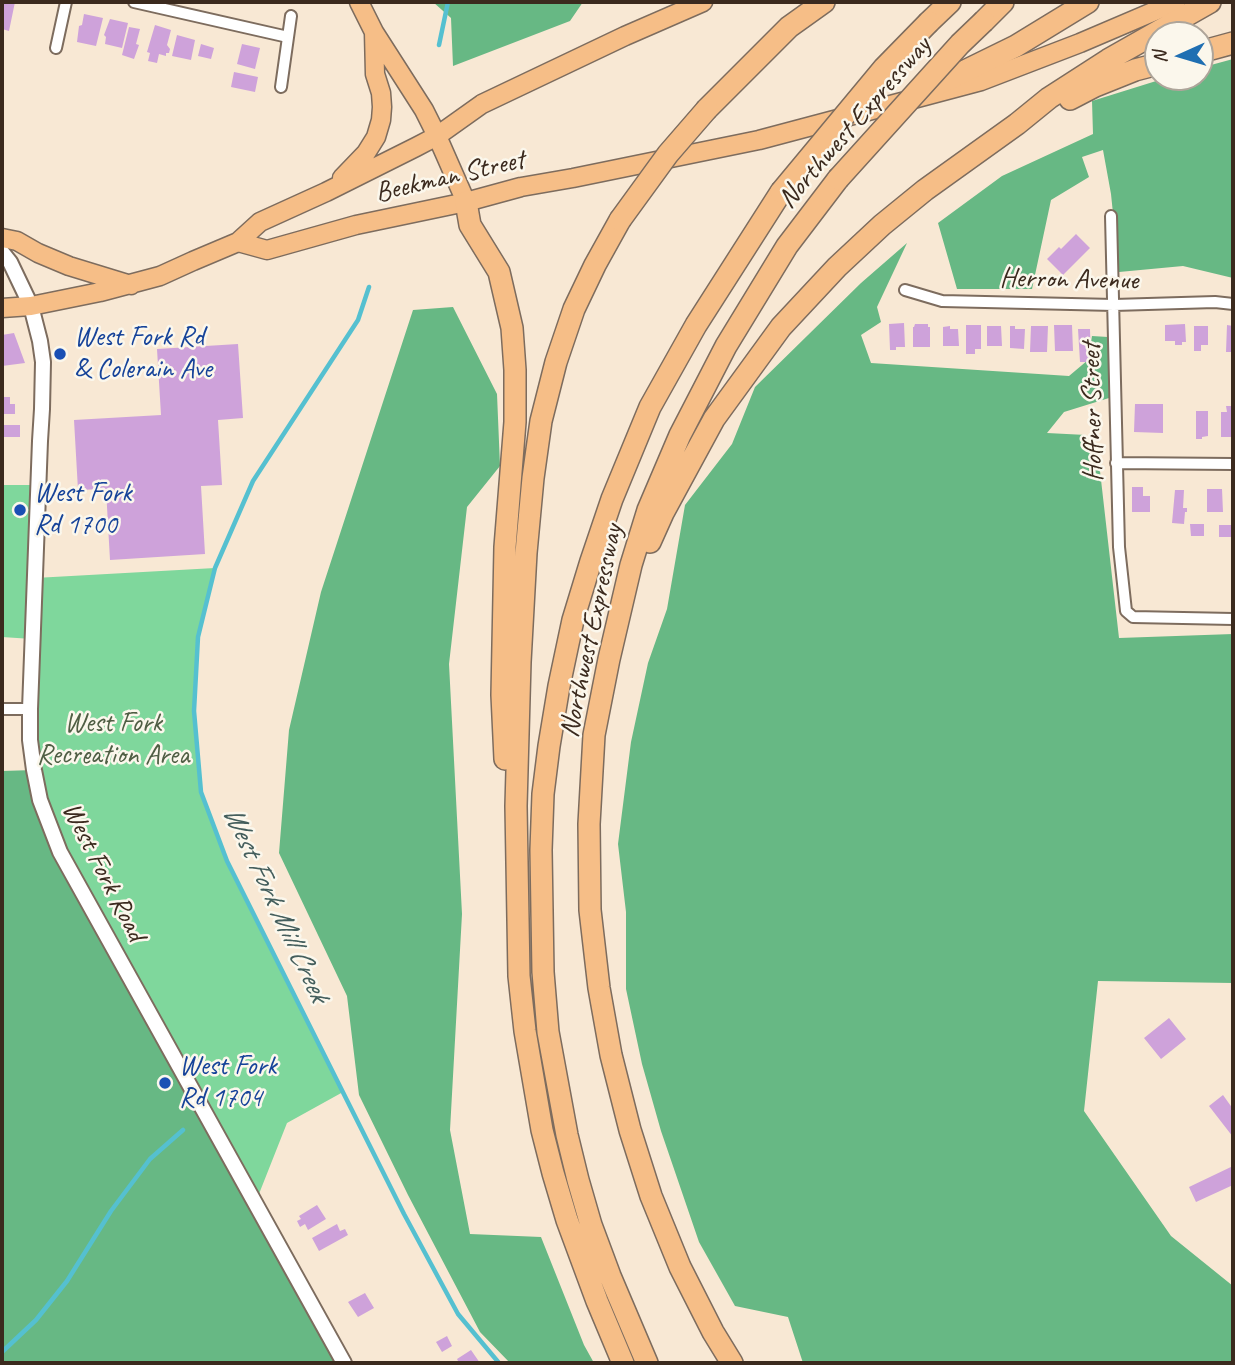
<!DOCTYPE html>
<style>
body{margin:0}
#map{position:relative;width:1235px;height:1365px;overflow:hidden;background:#f8e8d4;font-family:Caveat,sans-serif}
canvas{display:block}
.frame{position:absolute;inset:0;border:4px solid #3b2a1e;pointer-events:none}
.north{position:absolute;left:1144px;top:21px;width:70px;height:70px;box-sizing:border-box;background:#fbf7ec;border:2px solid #aea59a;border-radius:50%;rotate:266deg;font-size:19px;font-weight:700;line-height:28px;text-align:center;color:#3b2a1e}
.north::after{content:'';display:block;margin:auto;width:24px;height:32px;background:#1f6fb2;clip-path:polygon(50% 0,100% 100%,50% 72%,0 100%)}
</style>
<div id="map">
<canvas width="1235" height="1365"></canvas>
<div class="frame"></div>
<div class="north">N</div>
</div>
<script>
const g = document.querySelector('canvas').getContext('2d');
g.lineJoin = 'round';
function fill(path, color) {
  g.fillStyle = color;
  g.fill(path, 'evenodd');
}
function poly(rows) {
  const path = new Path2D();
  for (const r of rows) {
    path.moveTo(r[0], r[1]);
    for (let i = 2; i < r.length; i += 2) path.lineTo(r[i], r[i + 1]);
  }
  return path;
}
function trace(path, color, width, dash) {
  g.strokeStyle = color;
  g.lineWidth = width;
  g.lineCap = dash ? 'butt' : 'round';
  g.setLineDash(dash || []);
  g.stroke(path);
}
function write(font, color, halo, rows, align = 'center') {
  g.font = font + ' Caveat,sans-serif';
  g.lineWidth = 5;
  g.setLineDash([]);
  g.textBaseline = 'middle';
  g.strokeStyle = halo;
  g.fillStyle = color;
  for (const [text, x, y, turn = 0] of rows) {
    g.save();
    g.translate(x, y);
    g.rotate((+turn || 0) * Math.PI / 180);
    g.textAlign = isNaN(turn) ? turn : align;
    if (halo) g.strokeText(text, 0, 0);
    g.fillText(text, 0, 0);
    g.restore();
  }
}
fill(poly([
 [2,485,38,485,35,578,215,568,198,637,194,711,201,792,227,861,343,1092,287,1123,255,1204,60,852,34,770,32,639,2,637]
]), '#7fd79c');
fill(poly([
 [433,2,583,2,570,21,453,66,451,18],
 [1233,59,1233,278,1183,266,1119,272,1111,194,1103,150,1082,157,1089,177,1051,200,1032,289,957,289,938,223,1002,176,1093,134,1092,101,1169,77,1200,77,1200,68],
 [907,243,877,307,881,322,861,335,871,363,1069,376,1088,360,1092,336,1108,337,1109,398,1064,412,1047,433,1086,435,1100,471,1119,638,1233,634,1233,983,1098,981,1084,1111,1171,1236,1233,1286,1233,1363,803,1363,788,1317,735,1306,699,1242,661,1131,642,1064,626,989,626,912,618,844,631,742,648,663,667,609,685,505,732,444,755,387,861,283],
 [453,307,497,394,500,466,467,507,449,664,462,914,450,1130,470,1234,541,1237,584,1345,594,1363,510,1363,480,1332,408,1195,359,1095,347,996,279,853,289,730,321,592,413,310],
 [34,770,50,829,344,1363,2,1363,2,771]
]), '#67b884');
trace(poly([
 [439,45,448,2],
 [369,287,358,320,253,481,215,568,198,637,194,711,201,792,227,861,404,1214,458,1314,499,1363],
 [2,1352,36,1320,67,1281,111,1211,150,1159,183,1130]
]), '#55c0d0', 4.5);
fill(poly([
 [2,2,15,2,9,31,2,29],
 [84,14,103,18,96,46,77,42,79,26,82,25],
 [110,19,128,23,122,48,105,44,106,37,104,35],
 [155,25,171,30,167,45,170,49,169,53,166,53,166,56,159,54,157,63,148,61,150,53,147,52],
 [129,27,140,29,136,44,139,45,134,59,122,55],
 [177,35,195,40,191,60,172,56],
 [201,44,214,48,211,59,198,56],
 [242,44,260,48,255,69,237,64],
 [234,72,258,77,255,92,231,87],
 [1076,234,1090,248,1063,275,1047,259,1059,247,1061,249],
 [904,323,905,347,896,347,896,350,890,350,889,324],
 [915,324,928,324,928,327,930,327,930,347,913,347,913,327,914,327],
 [1185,324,1186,342,1182,342,1182,345,1175,345,1175,341,1165,341,1165,325],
 [966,325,981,325,981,349,975,349,975,354,966,354],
 [1054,325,1072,325,1073,351,1055,351],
 [1227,325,1233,326,1233,352,1226,352],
 [950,326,950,329,958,329,959,346,943,346,943,327],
 [987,326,1001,326,1002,346,987,346],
 [1010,326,1015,326,1015,329,1025,329,1024,349,1010,348],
 [1031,326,1048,326,1047,352,1030,352],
 [1194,326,1208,326,1208,345,1201,345,1201,351,1194,351],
 [1078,329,1090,329,1091,362,1080,362],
 [14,333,25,363,2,366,2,335],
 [238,344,243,418,218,420,222,485,201,486,205,554,110,560,106,489,78,490,74,420,161,415,157,349],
 [2,397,10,397,10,404,15,404,15,414,2,414],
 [1135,404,1163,404,1163,433,1134,432],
 [1226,406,1231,406,1232,412,1233,412,1233,437,1221,437,1221,412,1227,412],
 [1196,411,1208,411,1208,436,1202,437,1202,439,1196,439],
 [2,425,20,425,20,437,2,437],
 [1132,487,1143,487,1143,496,1150,496,1150,512,1132,512],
 [1207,489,1222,489,1223,512,1207,512],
 [1175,490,1184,490,1183,508,1187,508,1187,512,1185,512,1184,524,1172,523],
 [1190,524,1204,524,1204,536,1191,536],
 [1219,525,1233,525,1233,537,1219,537],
 [1169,1018,1186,1039,1161,1059,1144,1038],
 [1223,1095,1233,1109,1233,1137,1209,1106],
 [1233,1166,1233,1185,1196,1202,1189,1187],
 [317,1205,326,1219,308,1230,305,1224,300,1227,297,1221,301,1219,299,1216],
 [337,1224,340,1231,345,1229,348,1235,319,1251,312,1238],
 [365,1293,374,1308,358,1317,348,1302],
 [447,1336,452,1346,442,1352,436,1342],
 [471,1350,480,1363,459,1363,457,1359]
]), '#cea2da');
const minor = poly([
 [134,2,288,37],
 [56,48,66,2],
 [281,87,291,16],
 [1111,216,1119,547,1126,611,1133,617,1233,619],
 [905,290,942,301,1114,305,1215,302,1233,304],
 [1116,463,1233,464],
 [2,709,30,709]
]);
const tertiary = poly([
 [2,252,10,262,31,306,40,341,43,362,42,409,40,441,30,709,30,740,34,770,40,800,60,852,344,1363]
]);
const primary = poly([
 [359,2,374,32,424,110,437,136,466,202],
 [342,178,366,153,376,137,381,120,382,107,381,93,375,74,374,32],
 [2,238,17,241,38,253,69,266,131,285],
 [238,242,267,250,356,225,466,202,521,187,573,178,759,140,981,81,1080,43,1176,2],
 [2,308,31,306,100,292,160,276,193,261,238,242,260,222,326,192,416,147,437,136,482,104,625,36,703,2]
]);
const motorway = poly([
 [984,21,1003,2],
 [929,22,950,2],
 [1200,52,1233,43],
 [914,96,1016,46,1088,2],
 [1070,99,1095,86,1135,70,1158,64],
 [707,109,789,27,824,2],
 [466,202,470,225,499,272,512,328,515,370,515,422,505,547,503,645,502,695,505,759],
 [620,220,595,265,574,309,556,362,541,421,533,478,526,553,520,662,516,806,519,976,525,1031,542,1130,553,1173,567,1220,597,1301,623,1363],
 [650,542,663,513,714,419,781,327,837,267,882,225,925,190,1017,124,1049,98,1108,60,1210,2],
 [647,1363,610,1276,591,1225,578,1180,567,1135,548,1032,543,972,541,850,543,794,549,746,559,686,573,620,591,561,612,499,650,407,696,325,781,192],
 [732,1363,713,1332,680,1267,651,1196,630,1130,611,1055,599,988,590,910,589,824,594,735,609,659,631,565,648,510,680,435,726,346,787,246,838,179]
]);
trace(minor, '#7d6c5e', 14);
trace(tertiary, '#7d6c5e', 18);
trace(primary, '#7d6c5e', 21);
trace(motorway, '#7d6c5e', 24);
trace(minor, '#fff', 10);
trace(tertiary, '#fff', 14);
trace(primary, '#f6be87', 18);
trace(motorway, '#f6be87', 21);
const motorwayBridge = poly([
 [838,179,960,44,984,21],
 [781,192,884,68,929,22],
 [620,220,668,154,707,109]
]);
trace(motorwayBridge, '#7d6c5e', 24, []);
trace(motorwayBridge, '#f6be87', 21);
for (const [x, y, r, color] of [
 [60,354,7,"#1a4fb4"],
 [20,510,7,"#1a4fb4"],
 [165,1083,7,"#1a4fb4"]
]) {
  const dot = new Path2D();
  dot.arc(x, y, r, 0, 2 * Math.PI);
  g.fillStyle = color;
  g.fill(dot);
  trace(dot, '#fbf7ec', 2.5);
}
write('28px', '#3b2a1e', '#fbf7ec', [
 ["Northwest Expressway",855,123,-49],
 ["Beekman Street",450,177,-13],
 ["Herron Avenue",1069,280,1],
 ["Hoffner Street",1093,412,-91],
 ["Northwest Expressway",592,631,-78],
 ["West Fork Road",103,872,63]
]);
write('28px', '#164399', '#fbf7ec', [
 ["West Fork Rd",74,338],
 ["& Colerain Ave",74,370],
 ["West Fork",34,494],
 ["Rd 1700",34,526],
 ["West Fork",179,1067],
 ["Rd 1704",179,1099]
], 'left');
write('28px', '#4f5e44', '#fbf7ec', [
 ["West Fork",113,724],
 ["Recreation Area",113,756]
]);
write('italic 30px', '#445e5c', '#fbf7ec', [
 ["West Fork Mill Creek",275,904,65]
]);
</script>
